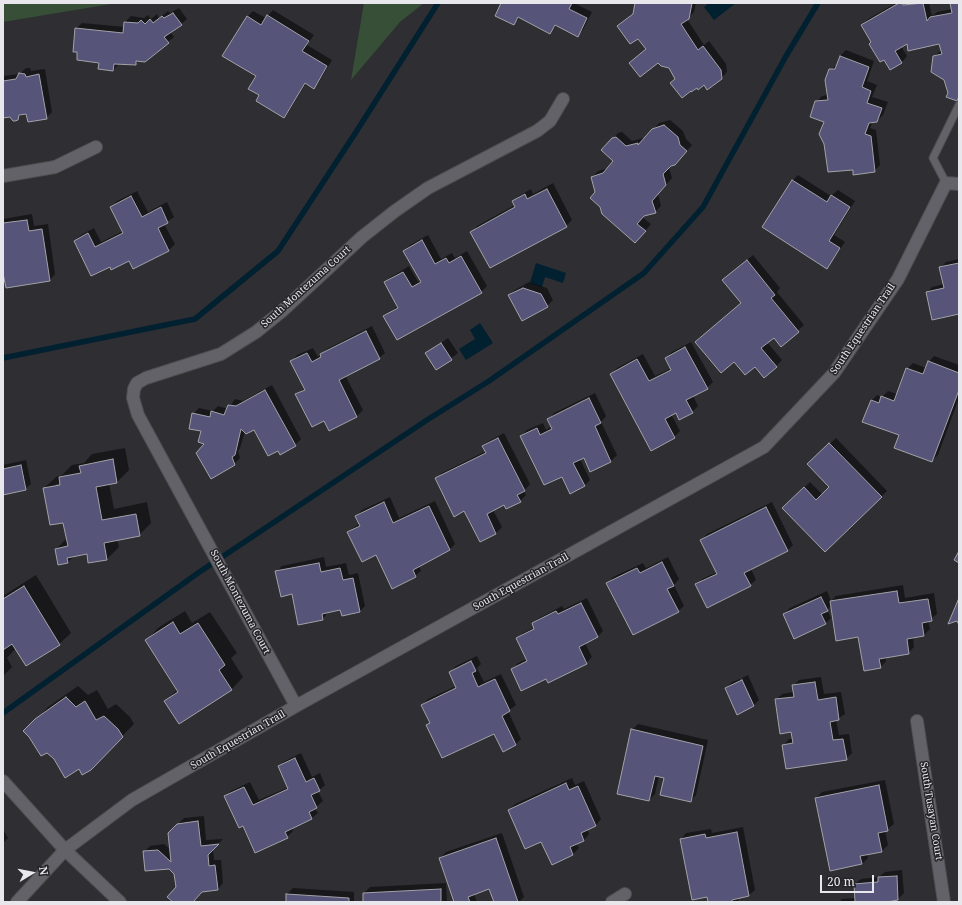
<!DOCTYPE html>
<style>
body{margin:0}
#map{position:relative;width:962px;height:905px;overflow:hidden;background:#2e2e33;font-family:"Noto Serif",serif}
canvas{display:block}
.frame{position:absolute;inset:0;border:4px solid #e8e8ec;pointer-events:none}
.north{position:absolute;left:12px;top:853px;width:40px;height:40px;-webkit-text-stroke:3px #242429;paint-order:stroke;rotate:80deg;font-size:11px;font-weight:700;line-height:16px;text-align:center;color:#e8e8ec}
.north::after{content:'';display:block;margin:auto;width:14px;height:18px;background:#e8e8ec;clip-path:polygon(50% 0,100% 100%,50% 72%,0 100%)}
.scale{position:absolute;left:820px;top:875px;width:54px;height:18px;box-sizing:border-box;border:2px solid #e8e8ec;border-top:0;padding-left:5px;font-size:12px;line-height:14px;white-space:nowrap;color:#e8e8ec;-webkit-text-stroke:3px #242429;paint-order:stroke}
</style>
<div id="map">
<canvas width="962" height="905"></canvas>
<div class="frame"></div>
<div class="north">N</div>
<div class="scale">20 m</div>
</div>
<script>
const g = document.querySelector('canvas').getContext('2d');
g.lineJoin = 'round';
function fill(path, color) {
  g.fillStyle = color;
  g.fill(path, 'evenodd');
}
function poly(rows) {
  const path = new Path2D();
  for (const r of rows) {
    path.moveTo(r[0], r[1]);
    for (let i = 2; i < r.length; i += 2) path.lineTo(r[i], r[i + 1]);
  }
  return path;
}
function trace(path, color, width, dash) {
  g.strokeStyle = color;
  g.lineWidth = width;
  g.lineCap = dash ? 'butt' : 'round';
  g.setLineDash(dash || []);
  g.stroke(path);
}
function write(font, color, halo, rows, align = 'center') {
  g.font = font + ' "Noto Serif",serif';
  g.lineWidth = 3;
  g.setLineDash([]);
  g.textBaseline = 'middle';
  g.strokeStyle = halo;
  g.fillStyle = color;
  for (const [text, x, y, turn = 0] of rows) {
    g.save();
    g.translate(x, y);
    g.rotate((+turn || 0) * Math.PI / 180);
    g.textAlign = isNaN(turn) ? turn : align;
    if (halo) g.strokeText(text, 0, 0);
    g.fillText(text, 0, 0);
    g.restore();
  }
}
fill(poly([
 [3,3,117,3,3,22],
 [364,3,424,3,400,22,351,80]
]), '#374f37');
fill(poly([
 [709,3,736,3,714,20,704,7],
 [536,263,566,273,563,283,545,277,542,287,530,283],
 [480,323,493,343,466,360,459,349,475,339,470,330]
]), '#012131');
fill(poly([
 [502,3,574,3,592,12,583,30,578,35,557,25,550,32,520,17,514,24],
 [636,3,696,3,694,12,687,19,704,45,709,41,726,64,727,72,721,78,697,87,676,78,670,68,658,61,630,63,647,49,638,37,618,26,634,13],
 [896,3,929,3,932,16,937,12,952,9,951,3,959,3,959,98,957,100,949,93,934,56,942,50,940,42,907,42,901,46,907,56,902,62,872,42,862,25,868,19],
 [179,8,187,19,171,33,174,37,168,42,135,64,119,64,113,70,100,62,76,29,82,23,125,27,125,22,131,16,144,18,148,15,151,19,157,14,159,18,168,11,170,13],
 [273,10,314,35,307,45,332,60,319,82,314,88,306,83,289,111,284,117,260,95,247,17,253,11,266,18],
 [846,50,874,61,867,81,877,85,872,97,888,102,883,115,877,121,873,121,870,128,876,130,880,165,874,171,853,168,825,122,816,102,822,96,828,95,830,70,838,64,840,56],
 [26,68,30,68,31,71,45,69,52,112,46,118,27,112,23,113,17,119,10,116,3,117,3,76,20,74],
 [670,120,683,131,686,139,692,145,681,158,669,168,672,178,658,194,661,206,655,212,642,217,651,224,641,236,596,192,592,177,598,171,608,168,615,161,612,139,618,133,622,132,632,141,643,138,644,140,659,123],
 [798,175,831,196,838,190,855,201,834,235,845,242,827,268,792,181],
 [553,183,572,220,566,226,490,266,472,232,477,226,515,205,513,201,519,196,531,189,533,194],
 [137,191,148,212,167,202,174,217,164,224,175,244,169,250,134,268,129,259,110,266,75,241,81,235,94,228,101,242,123,231,111,207,117,201],
 [32,214,34,226,48,224,55,274,50,280,3,272,3,219],
 [428,235,441,259,452,253,455,258,467,251,487,286,481,292,385,316,398,306,385,282,391,277,409,266,418,282,421,280,405,251,410,245],
 [753,255,780,288,777,292,804,325,781,345,774,337,767,342,782,360,776,366,755,365,734,360,696,342,742,303,729,275],
 [959,259,959,313,927,293,932,287,944,284,940,268,946,262],
 [529,282,547,288,553,300,547,306,509,295,515,290],
 [372,326,385,353,379,358,345,375,363,410,357,416,330,430,325,419,297,395,305,388,292,361,297,355,313,348,318,357,327,349],
 [448,338,458,353,437,369,426,354],
 [691,342,713,382,707,388,693,396,698,406,692,412,676,411,671,414,680,431,674,437,611,374,617,368,643,354,655,376,672,368,666,358,672,352],
 [934,356,959,365,959,398,938,455,932,461,900,435,871,401,877,395,882,397,888,391,897,394,907,369,913,363,926,368,929,362],
 [272,385,301,439,295,445,278,450,254,428,245,431,240,448,238,451,240,458,234,464,206,444,193,414,199,408,213,411,218,406,228,409,235,399,243,401],
 [595,393,606,416,601,422,617,455,611,461,591,471,584,457,580,459,590,480,584,486,562,475,521,436,527,430,543,423,546,430,552,426,549,419,554,413],
 [504,433,530,484,524,491,526,495,520,501,505,503,493,510,502,527,496,533,480,540,465,510,436,479,442,473,486,451,483,446,489,441],
 [836,438,887,491,825,551,784,508,810,482,823,495,831,487,809,464],
 [125,448,129,470,117,482,109,483,114,509,147,502,151,523,139,535,117,539,119,547,107,559,88,553,74,556,68,562,59,564,56,549,67,538,64,521,44,488,56,477,62,475,72,465,84,463,92,454],
 [65,483,65,484,56,486,56,484],
 [26,460,31,484,25,489,3,494,3,465],
 [390,497,399,518,435,501,455,544,449,550,419,566,421,571,415,576,376,553,348,532,360,523,356,516,362,510],
 [772,502,793,545,788,550,751,569,756,580,750,585,697,585,702,579,717,572,701,540,707,534],
 [324,557,326,567,346,563,349,575,358,573,365,606,360,611,341,609,328,612,323,619,299,624,293,593,276,572,282,566],
 [668,557,679,579,674,585,684,606,678,611,608,583,613,577,643,563,646,568],
 [36,575,71,633,59,644,16,648,7,658,12,667,3,676,3,596],
 [903,585,905,598,934,593,937,614,928,621,930,629,924,635,913,637,914,647,908,653,886,657,886,661,881,667,859,636,831,606,827,610,831,618,825,624,784,614,790,608,827,591,831,601,836,596],
 [587,598,603,631,597,637,585,643,592,657,586,663,546,678,512,669,518,663,527,659,517,639,523,633,535,627,533,623,539,618,562,606,564,609],
 [185,611,192,623,210,612,237,653,231,658,243,677,232,689,179,723,165,701,178,689,147,640,158,628],
 [477,656,481,664,477,668,484,682,501,674,516,705,508,711,521,739,515,745,495,733,427,726,430,722,422,705,428,699,456,686,450,672,456,666],
 [748,675,759,700,754,705,742,678],
 [821,677,824,694,841,692,845,714,836,720,839,735,849,734,852,753,846,759,784,745,789,739,793,739,792,731,776,700,782,694,794,692,793,686,799,680],
 [740,679,752,705,754,705,753,706,726,688,732,682],
 [78,686,88,695,97,690,108,709,116,704,130,717,134,724,90,769,80,768,55,758,25,731,48,707],
 [638,724,708,740,696,795,690,801,665,777,659,776,655,794,649,800,632,730],
 [301,753,312,777,320,773,325,785,318,791,323,801,315,808,318,813,312,818,292,828,293,831,287,837,243,825,225,797,231,791,250,782,259,800,289,787,279,766,285,761],
 [572,778,575,785,584,781,601,819,596,825,587,829,589,834,584,840,576,843,579,848,573,854,552,864,542,840,509,810,515,804],
 [885,780,894,824,885,831,888,845,882,851,867,854,868,858,862,864,816,798,822,792],
 [204,816,206,840,223,839,213,849,214,860,221,860,223,883,218,889,202,891,192,902,174,902,177,888,175,873,144,852,150,846,164,844,171,850,178,824,184,818],
 [743,827,755,890,749,895,738,898,739,902,709,902,681,839,686,833,711,829,712,833],
 [3,829,8,838,3,843],
 [502,833,524,897,519,902,495,902,490,888,474,894,477,902,455,902,440,858,446,852],
 [902,870,904,893,898,899,893,899,893,902,839,902,842,899,856,898,855,884,861,879,879,877,885,872],
 [883,881,883,883,860,885,860,883],
 [446,883,447,902,364,902,364,893,370,887],
 [293,888,354,892,354,902,287,902,287,894]
]), '#0007');
trace(poly([
 [3,358,195,319,278,251,356,132,438,3],
 [3,713,198,573,427,420,489,381,644,273,703,207,786,56,818,3]
]), '#012131', 5.5);
const building = poly([
 [501,3,572,3,569,9,587,18,578,37,555,25,550,34,518,17,514,25,495,16,501,3],
 [635,3,692,3,689,19,681,24,698,50,703,46,721,70,722,79,707,90,704,85,698,90,697,88,691,92,691,91,682,98,670,83,675,79,669,68,661,66,658,63,640,77,629,63,646,49,638,39,630,44,617,26,633,14,635,3],
 [899,3,902,3,903,5,923,3,927,21,930,17,952,13,950,3,959,3,959,96,957,101,946,97,948,93,944,80,931,72,933,56,942,54,939,44,908,51,907,44,895,51,902,63,890,70,884,60,880,62,869,44,871,42,861,25,899,3],
 [173,13,182,25,164,37,169,43,145,62,136,61,136,65,114,64,113,71,98,69,99,63,77,60,77,52,73,52,75,28,123,33,124,22,138,23,141,20,145,24,150,19,153,23,162,16,164,18,173,13],
 [267,15,309,41,302,51,327,66,314,89,305,83,284,118,256,101,259,95,248,89,256,76,222,56,247,16,261,25,267,15],
 [840,56,869,67,862,87,871,91,867,103,882,108,877,122,869,123,865,134,871,136,875,172,853,175,853,170,828,172,824,144,819,134,824,122,810,117,815,101,828,100,825,80,829,69,835,69,840,56],
 [19,73,25,74,26,77,39,74,47,119,28,122,26,114,19,115,18,120,15,121,13,121,10,117,3,118,3,81,16,79,19,73],
 [664,125,678,137,680,145,687,151,675,165,671,166,663,174,666,185,652,201,656,213,644,216,637,224,646,231,635,243,602,214,600,207,590,198,595,192,591,177,603,173,613,161,601,150,612,138,616,137,626,146,638,143,638,145,652,129,664,125],
 [792,180,827,202,831,195,850,207,829,241,840,248,827,269,762,227,792,180],
 [547,189,567,227,490,268,470,232,515,207,512,201,525,194,527,199,547,189],
 [131,196,142,217,161,207,168,223,158,228,169,251,133,269,129,261,111,270,110,267,91,276,74,241,88,233,95,247,123,233,110,207,131,196],
 [27,220,29,231,42,229,50,281,6,288,3,273,3,223,27,220],
 [422,240,435,264,446,258,449,263,461,256,482,293,397,340,383,316,398,308,384,282,403,272,412,287,421,282,403,251,422,240],
 [747,260,775,295,771,298,799,332,781,347,774,338,761,348,777,367,764,378,755,367,745,375,734,362,721,373,695,342,741,303,722,280,747,260],
 [959,263,959,314,932,320,926,292,944,288,939,267,959,263],
 [523,288,541,294,548,307,522,321,508,295,523,288],
 [366,331,380,359,339,380,357,417,329,431,324,421,312,427,295,394,305,390,290,361,307,353,312,362,321,357,320,354,366,331],
 [441,343,452,360,436,370,425,353,441,343],
 [685,347,708,389,686,400,693,413,679,420,676,413,665,419,675,438,651,451,610,374,637,359,649,381,671,370,665,358,685,347],
 [928,361,959,373,959,390,932,462,894,448,899,435,862,422,871,400,879,403,881,396,894,401,906,368,923,374,928,361],
 [265,390,296,446,280,455,278,451,268,456,254,430,246,434,241,429,235,455,232,457,235,465,211,479,196,453,204,444,198,442,201,431,189,429,192,413,210,417,211,411,224,415,228,405,236,406,265,390],
 [589,398,601,423,595,426,611,462,590,472,584,458,573,463,585,486,570,494,562,477,544,485,520,436,537,428,540,435,552,429,547,419,589,398],
 [498,438,525,491,517,495,521,502,506,509,504,505,487,514,496,534,480,542,464,511,454,517,435,478,486,453,482,446,498,438],
 [829,443,882,497,825,552,782,508,804,487,816,500,829,487,807,464,829,443],
 [113,459,117,483,96,487,102,520,136,514,140,536,104,543,107,560,88,563,87,554,67,558,68,563,58,565,55,549,68,546,63,523,50,525,43,488,60,485,59,477,81,473,79,466,113,459],
 [21,465,26,490,3,495,3,469,21,465],
 [384,502,393,523,429,506,450,550,413,570,416,577,392,589,376,555,362,562,347,532,360,526,355,516,384,502],
 [766,507,788,551,744,573,751,586,707,608,695,584,717,574,700,540,766,507],
 [959,551,959,563,954,560,959,551],
 [662,562,674,586,667,589,679,612,633,635,606,583,637,568,640,573,662,562],
 [319,563,321,572,340,568,343,580,353,578,360,612,342,616,340,610,322,614,323,620,298,625,292,594,281,597,275,571,319,563],
 [24,586,60,645,26,666,12,644,3,650,3,599,24,586],
 [897,591,899,603,928,599,932,621,922,623,924,636,907,639,909,654,879,659,881,668,864,671,858,637,836,641,830,601,897,591],
 [821,597,828,611,821,614,826,624,794,639,783,614,821,597],
 [959,598,959,625,957,621,948,624,959,598],
 [581,603,598,637,579,647,587,664,548,683,546,679,521,691,511,669,527,661,516,638,534,629,532,623,556,611,558,614,581,603],
 [173,622,180,634,198,623,225,665,219,670,232,690,179,724,164,701,178,692,145,640,173,622],
 [471,661,476,671,472,673,478,687,495,679,510,711,502,716,516,745,503,752,494,734,442,758,426,725,430,723,421,705,456,688,449,672,471,661],
 [742,680,754,706,737,715,725,688,742,680],
 [815,682,818,700,836,697,839,720,830,722,833,740,843,739,847,760,786,769,782,745,793,743,791,732,780,734,775,699,794,697,792,685,815,682],
 [66,697,76,707,85,701,96,720,104,716,118,729,123,737,91,770,82,775,79,769,65,778,54,759,47,753,41,756,29,737,23,731,35,719,66,697],
 [631,729,703,746,691,802,660,795,664,778,655,776,649,801,617,794,631,729],
 [295,758,306,782,314,778,320,791,311,795,317,808,309,812,312,819,285,832,288,838,255,853,243,826,239,828,224,796,244,787,253,805,288,789,278,766,295,758],
 [566,783,569,790,578,786,596,826,581,833,584,841,570,847,573,855,552,865,541,842,525,849,508,810,566,783],
 [879,785,888,831,878,833,882,852,860,856,862,864,830,871,815,798,879,785],
 [198,821,201,846,219,844,208,855,209,866,215,865,218,890,202,892,193,902,173,902,167,897,176,887,174,874,169,869,145,871,143,851,158,850,171,862,168,833,177,824,198,821],
 [737,832,749,896,732,900,732,902,708,902,707,897,692,900,680,839,705,834,706,838,737,832],
 [496,838,518,902,494,902,489,889,468,897,470,902,454,902,439,858,496,838],
 [897,876,898,900,887,902,855,902,854,884,878,882,878,877,897,876],
 [441,889,441,902,363,902,363,893,441,889],
 [286,894,349,898,349,902,286,902,286,894]
]);
fill(building, '#565479');
trace(building, '#a2a2a8', 1);
const lane = poly([
 [946,183,933,158,959,105]
]);
const street = poly([
 [3,176,55,167,96,147],
 [296,706,138,415,133,398,134,389,137,383,146,378,221,354,256,332,282,311,362,237,395,211,428,188,537,131,550,121,563,99],
 [917,721,944,902],
 [3,781,65,850,120,902],
 [17,902,65,850,132,800,296,706,764,447,834,373,898,279,946,183,959,184],
 [612,902,625,894]
]);
trace(lane, '#4d4d51', 9);
trace(street, '#4d4d51', 14);
trace(lane, '#626268', 7);
trace(street, '#626268', 12);
write('10px', '#e8e8ec', '#242429', [
 ["South Montezuma Court",306,287,-42],
 ["South Equestrian Trail",863,329,-56],
 ["South Equestrian Trail",521,582,-29],
 ["South Montezuma Court",240,602,62],
 ["South Equestrian Trail",238,740,-30],
 ["South Tusayan Court",931,811,81]
]);
</script>
